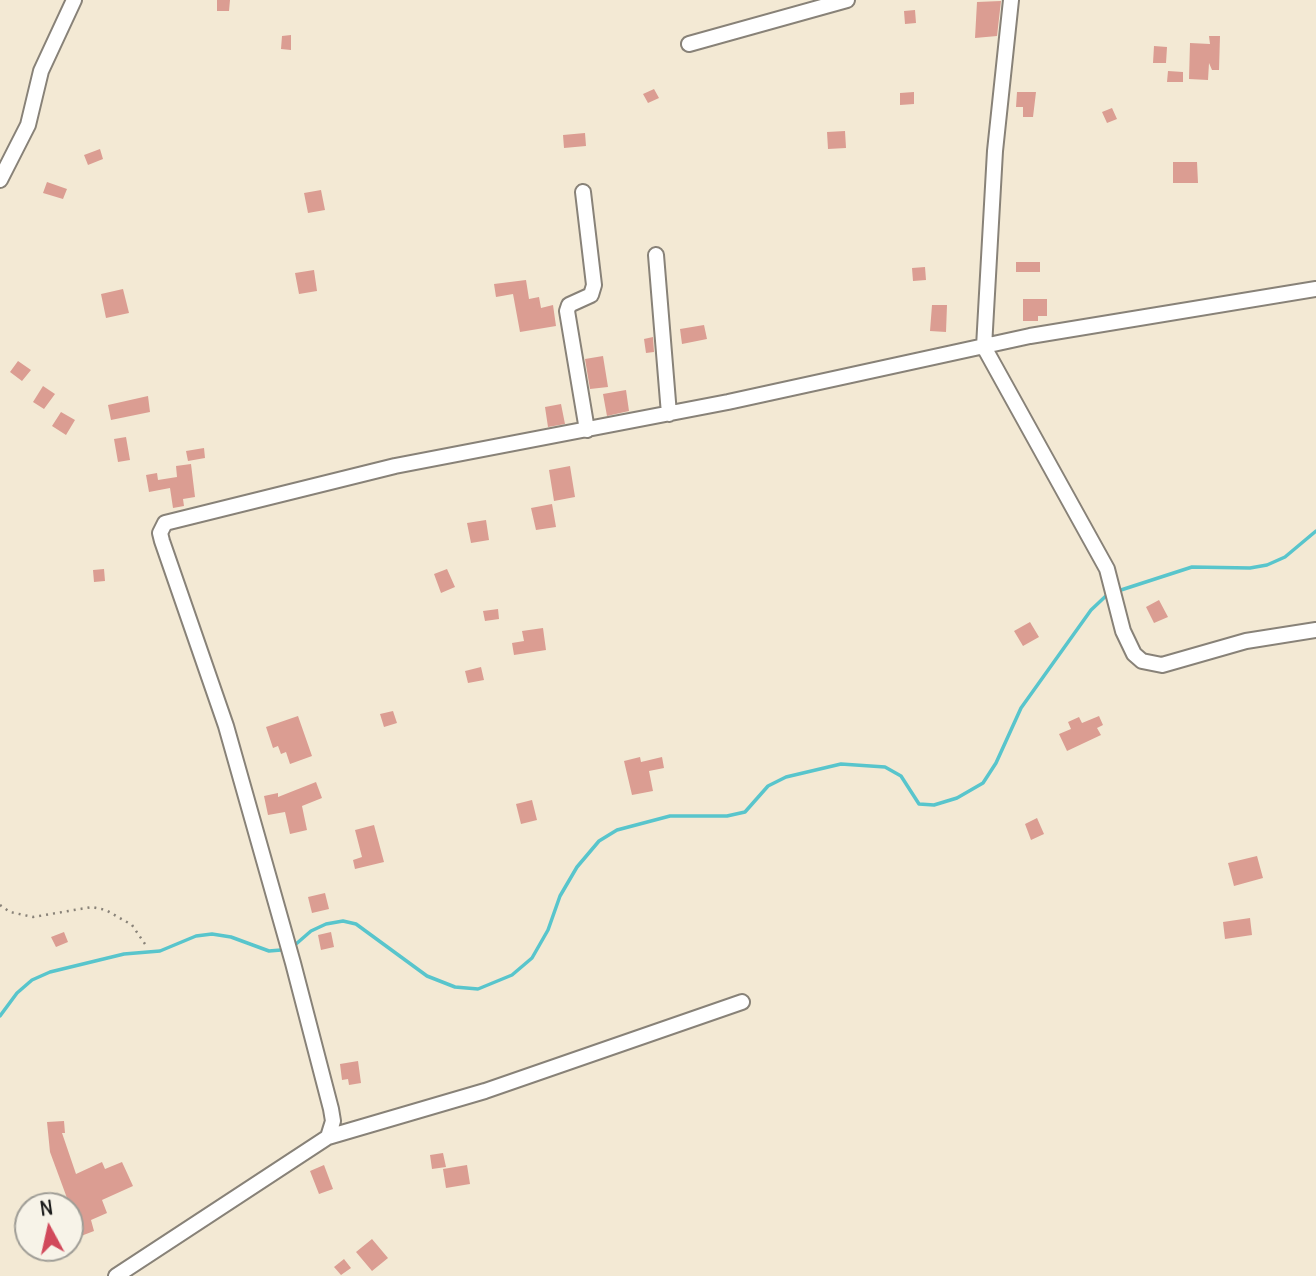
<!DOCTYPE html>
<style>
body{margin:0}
#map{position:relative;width:1316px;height:1276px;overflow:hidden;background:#f3e9d4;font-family:Delius,sans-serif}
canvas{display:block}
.north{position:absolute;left:14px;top:1192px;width:70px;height:70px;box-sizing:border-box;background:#f7f3e8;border:2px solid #9f9d96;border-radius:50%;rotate:352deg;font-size:19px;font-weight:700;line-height:28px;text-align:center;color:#1c1c1c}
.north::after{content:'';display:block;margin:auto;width:24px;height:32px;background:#d1495b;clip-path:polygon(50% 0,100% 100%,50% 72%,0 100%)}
</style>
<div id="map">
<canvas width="1316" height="1276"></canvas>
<div class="north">N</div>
</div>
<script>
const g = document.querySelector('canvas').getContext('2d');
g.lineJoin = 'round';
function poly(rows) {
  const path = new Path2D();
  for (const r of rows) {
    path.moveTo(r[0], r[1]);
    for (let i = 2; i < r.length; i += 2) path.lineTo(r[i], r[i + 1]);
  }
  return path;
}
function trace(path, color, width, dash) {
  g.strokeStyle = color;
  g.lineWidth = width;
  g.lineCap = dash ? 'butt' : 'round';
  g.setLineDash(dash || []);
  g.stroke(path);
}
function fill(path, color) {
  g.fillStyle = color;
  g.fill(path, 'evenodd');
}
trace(poly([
 [1121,590,1192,567,1250,568,1267,565,1285,557,1316,531],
 [296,944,311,931,326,924,343,921,356,924,427,976,455,987,478,989,512,975,532,958,548,930,560,896,577,867,599,841,617,830,670,816,727,816,745,812,768,786,786,777,841,764,885,767,901,776,919,804,934,805,957,798,983,783,996,763,1021,708,1091,610,1108,594],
 [0,1016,17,993,32,980,50,972,124,954,160,951,196,936,212,934,231,937,269,951,281,950]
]), '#58c5cc', 3.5);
fill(poly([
 [217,0,230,0,229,11,217,11],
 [1001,1,997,36,975,38,977,2],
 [915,10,916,23,905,24,904,11],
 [291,35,291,50,281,49,282,36],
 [1209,36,1220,36,1219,70,1212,70,1209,63,1208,80,1189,79,1190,43,1210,44],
 [1154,46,1167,47,1166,63,1153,63],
 [1168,71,1183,72,1183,82,1167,82],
 [654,89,659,98,648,103,643,94],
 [914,92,914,104,900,105,900,93],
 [1017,92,1036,92,1033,117,1023,117,1023,107,1016,107],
 [1112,108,1117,119,1107,123,1102,112],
 [845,131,846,148,828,149,827,132],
 [585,133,586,146,564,148,563,135],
 [100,149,103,159,88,165,84,155],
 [1173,162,1197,162,1198,183,1173,183],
 [47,182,67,189,63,199,43,193],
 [321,190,325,210,308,213,304,193],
 [1016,262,1040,262,1040,272,1016,272],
 [925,267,926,280,913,281,912,268],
 [314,270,317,291,299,294,295,273],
 [526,280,529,299,539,297,541,308,553,305,556,326,520,332,513,294,496,297,494,284],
 [123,289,129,313,106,318,101,294],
 [1023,299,1047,299,1047,316,1038,316,1038,321,1023,321],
 [932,305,947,305,946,332,930,331],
 [704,325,707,339,682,344,680,329],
 [653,337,654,352,646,353,644,339],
 [603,356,608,387,590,389,585,359],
 [18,361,31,370,22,381,10,372],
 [43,386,55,394,44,409,33,402],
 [626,390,629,411,607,416,603,394],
 [148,396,150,412,111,420,108,405],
 [561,404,565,424,548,427,545,407],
 [61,412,75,420,66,435,52,426],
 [126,437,130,460,118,462,114,439],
 [204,448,205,458,188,461,186,451],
 [191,464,195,497,183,499,184,506,173,508,170,488,149,492,146,475,157,473,158,480,177,477,176,466],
 [570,466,575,497,554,501,549,470],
 [552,504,556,527,536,530,531,508],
 [486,520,489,540,471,543,467,523],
 [104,569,105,581,94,582,93,570],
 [447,569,455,587,441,593,434,574],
 [1159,600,1168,617,1154,623,1146,607],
 [498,609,499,619,485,621,483,611],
 [1030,622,1039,637,1023,646,1014,631],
 [543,628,546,650,514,655,512,643,524,641,522,631],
 [481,667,484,680,468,683,465,671],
 [393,711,397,723,384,727,380,714],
 [298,716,312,756,290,764,286,752,281,754,278,746,273,748,266,727],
 [1099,716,1103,725,1097,728,1101,735,1067,751,1059,734,1071,729,1068,722,1079,717,1082,723],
 [640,757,641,762,662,757,664,768,649,771,653,791,632,795,624,761],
 [316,782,322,798,302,806,307,830,290,834,285,812,268,815,264,796,278,793,278,797],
 [532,800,537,820,521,824,516,804],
 [1037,818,1044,834,1031,840,1025,824],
 [374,825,384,862,355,869,353,860,362,857,355,830],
 [1257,856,1263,878,1234,886,1228,863],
 [325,893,329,909,312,913,308,897],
 [1250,918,1252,935,1225,939,1223,922],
 [64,932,68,942,56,947,51,937],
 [331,932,334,947,321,950,318,935],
 [358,1061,361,1083,349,1085,348,1079,342,1080,340,1064],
 [64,1121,65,1133,62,1133,76,1174,102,1162,105,1169,122,1162,133,1186,102,1200,107,1213,91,1220,94,1231,81,1236,50,1152,47,1122],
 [443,1153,446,1167,432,1169,430,1155],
 [324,1165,333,1189,319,1194,310,1171],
 [467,1165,470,1184,446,1188,443,1169],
 [372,1239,388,1258,372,1271,356,1252],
 [344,1259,351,1268,341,1275,334,1267]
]), '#db9d92');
const minor = poly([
 [1011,0,995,151,984,347,1107,569,1123,631,1134,654,1142,661,1162,665,1246,641,1316,630],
 [689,44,847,0],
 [0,180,28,125,41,71,74,0],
 [583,192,594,285,591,295,569,305,567,311,587,430],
 [656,255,669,414],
 [328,1137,333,1121,331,1109,293,963,226,726,162,541,160,533,165,523,395,466,728,402,1030,336,1316,289],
 [116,1276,328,1137,485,1091,742,1002]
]);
trace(minor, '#888278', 18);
trace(poly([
 [0,905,10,912,33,917,92,907,106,910,132,925,147,947]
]), '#888278', 2.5, [2, 5]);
trace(minor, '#fff', 14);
</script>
